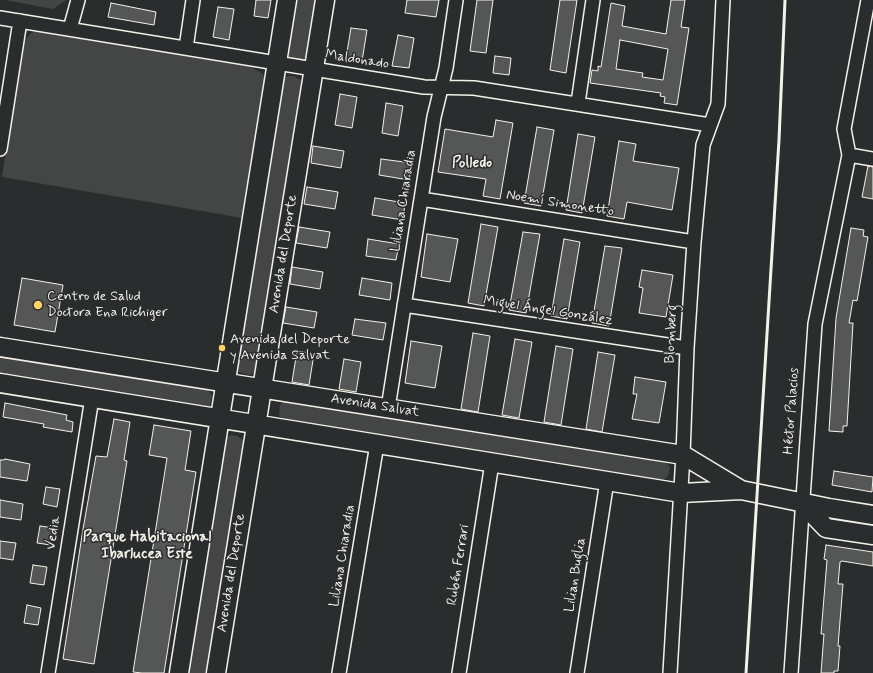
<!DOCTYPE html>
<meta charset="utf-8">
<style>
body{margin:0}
canvas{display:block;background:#2a2d2e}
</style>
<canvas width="873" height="673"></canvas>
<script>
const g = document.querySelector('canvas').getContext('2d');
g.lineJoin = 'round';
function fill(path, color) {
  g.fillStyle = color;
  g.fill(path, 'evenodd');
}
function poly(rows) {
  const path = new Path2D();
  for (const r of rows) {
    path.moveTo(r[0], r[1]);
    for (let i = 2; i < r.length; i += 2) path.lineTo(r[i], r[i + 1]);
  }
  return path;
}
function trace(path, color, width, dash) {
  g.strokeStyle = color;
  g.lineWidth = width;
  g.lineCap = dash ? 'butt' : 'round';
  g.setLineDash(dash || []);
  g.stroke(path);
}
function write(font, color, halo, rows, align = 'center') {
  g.font = font + ' Mynerve,sans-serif';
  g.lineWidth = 3;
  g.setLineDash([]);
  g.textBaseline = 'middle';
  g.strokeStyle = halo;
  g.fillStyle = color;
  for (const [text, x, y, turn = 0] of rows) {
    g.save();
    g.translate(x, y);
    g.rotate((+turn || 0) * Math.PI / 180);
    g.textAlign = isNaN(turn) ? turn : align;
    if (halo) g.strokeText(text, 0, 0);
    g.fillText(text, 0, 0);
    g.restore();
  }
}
fill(poly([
 [5,0,66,0,53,9],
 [291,0,319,0,308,55,302,60,295,59,288,56,284,49],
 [36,31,45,32,251,67,263,74,265,81,265,91,243,218,2,177,21,52,25,41,30,34],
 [288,76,294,76,302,81,305,88,257,370,251,375,245,374,237,371,233,364,281,80],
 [0,352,205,387,212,395,210,406,201,410,0,378],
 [286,400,663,459,670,467,668,476,660,483,285,423,279,415,280,405],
 [230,435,237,436,245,441,211,673,183,673,224,440]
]), '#444645');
const building = poly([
 [256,0,271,0,268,18,254,16,256,0],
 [407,0,439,0,436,17,405,13,407,0],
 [477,0,493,0,486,53,470,51,477,0],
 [560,0,577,0,566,73,550,70,560,0],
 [671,0,685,0,681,27,689,28,677,105,664,103,665,97,660,96,661,93,590,83,592,70,598,71,598,66,601,67,611,3,625,6,622,26,666,34,671,0],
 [620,40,668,49,663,80,642,77,643,73,616,69,620,40],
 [111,3,156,12,154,25,108,17,111,3],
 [218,7,234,9,229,40,213,37,218,7],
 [351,28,367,30,362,61,346,58,351,28],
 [398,35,414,38,409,68,392,66,398,35],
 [495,56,511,58,509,75,493,73,495,56],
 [340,94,357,97,352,128,335,125,340,94],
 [386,103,403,106,398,136,382,133,386,103],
 [496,120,513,123,500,199,483,196,486,179,438,172,445,129,493,137,496,120],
 [537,127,554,130,541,206,524,203,537,127],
 [578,134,595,137,582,213,566,210,578,134],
 [619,141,636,144,633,161,679,168,672,210,627,202,624,219,607,216,619,141],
 [313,146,344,151,341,168,311,163,313,146],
 [381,159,412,163,409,180,379,175,381,159],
 [868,166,873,167,873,199,862,197,868,166],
 [307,187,338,192,335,209,304,204,307,187],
 [375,198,405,203,403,220,372,215,375,198],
 [481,224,498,227,484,306,468,303,481,224],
 [299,227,330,232,327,248,296,243,299,227],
 [851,228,864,230,863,236,868,237,857,301,853,300,849,323,853,323,847,426,843,426,843,432,829,431,836,318,851,228],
 [523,232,540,234,526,313,509,310,523,232],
 [427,234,458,239,450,282,421,277,427,234],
 [368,239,399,244,396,260,366,256,368,239],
 [564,239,580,242,567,319,551,316,564,239],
 [605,246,622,248,609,326,592,323,605,246],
 [292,267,323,272,320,289,290,284,292,267],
 [642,270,673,275,666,317,639,313,643,288,639,287,642,270],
 [22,278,63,285,55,332,14,325,22,278],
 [362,278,392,283,390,300,359,295,362,278],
 [286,307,317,312,314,328,283,323,286,307],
 [355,319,386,323,383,340,352,335,355,319],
 [473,333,490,336,478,412,461,409,473,333],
 [515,339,532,342,519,418,502,415,515,339],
 [411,341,442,346,435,388,405,383,411,341],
 [556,346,573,349,561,425,544,422,556,346],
 [297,351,314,354,309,385,292,382,297,351],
 [598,352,615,355,602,432,586,429,598,352],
 [344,359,361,362,356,392,339,389,344,359],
 [635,377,666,382,659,423,632,419,637,394,633,394,635,377],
 [5,403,67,415,66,420,73,422,72,432,43,427,44,424,3,417,5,403],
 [114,419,130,422,124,460,127,461,94,664,63,659,83,529,96,456,107,457,114,419],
 [154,425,191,431,185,470,196,472,164,673,142,673,133,672,167,458,149,455,154,425],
 [5,459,30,464,27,481,0,477,0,460,4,460,5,459],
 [834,471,873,477,872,492,832,485,834,471],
 [46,487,60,489,57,507,43,504,46,487],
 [0,500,23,504,21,520,0,517,0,500],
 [40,526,54,528,51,545,37,543,40,526],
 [0,541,16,543,13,560,0,558,0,541],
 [826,545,873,552,873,566,842,561,840,562,838,584,843,584,838,646,840,646,838,671,834,671,834,673,821,673,824,634,821,634,827,560,824,559,826,545],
 [33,565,47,567,44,585,30,583,33,565],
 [27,605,41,608,38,625,24,623,27,605]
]);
fill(building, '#555756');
trace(building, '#f4f1e8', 1);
const street = poly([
 [0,18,424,87,474,88,710,125],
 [70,29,78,0],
 [186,48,193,0],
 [578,103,593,0],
 [0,149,20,21],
 [849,155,873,159],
 [421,199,694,242],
 [404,305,687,348],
 [388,408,434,117,446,68,456,0],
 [48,673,92,398],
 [339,673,377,444],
 [459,673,492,463],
 [577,673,607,481],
 [670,673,683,455,687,348,694,242,703,145,718,104,723,0],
 [791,673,815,324,849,155,844,129,868,0]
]);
const secondary = poly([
 [0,347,683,455,741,490],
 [0,383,681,493,741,490,829,508,873,515],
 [802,503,826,528,873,535],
 [179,673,287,0],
 [216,673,325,0]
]);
trace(street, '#f4f1e8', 16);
trace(secondary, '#f4f1e8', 21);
trace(street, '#2a2d2e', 13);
trace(secondary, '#2a2d2e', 18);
trace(poly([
 [746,673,779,140,785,0]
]), '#f4f1e8', 3);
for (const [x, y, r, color] of [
 [38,305,5,"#ffd166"],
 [222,348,4,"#ffd166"]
]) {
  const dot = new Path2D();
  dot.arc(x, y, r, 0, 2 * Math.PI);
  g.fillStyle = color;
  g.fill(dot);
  trace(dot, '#2a2d2e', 1.5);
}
write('14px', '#f4f1e8', '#2a2d2e', [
 ["Maldonado",357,60,9],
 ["Liliana Chiaradia",404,201,-81],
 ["Noemí Simonetto",560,204,9],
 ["Avenida del Deporte",284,254,-81],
 ["Miguel Ángel González",548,311,9],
 ["Blomberg",672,334,-87],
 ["Avenida Salvat",375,406,9],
 ["Héctor Palacios",792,411,-86],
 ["Vedia",54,533,-81],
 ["Liliana Chiaradia",343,556,-81],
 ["Rubén Ferrari",459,565,-81],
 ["Avenida del Deporte",232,573,-81],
 ["Lilian Buglia",576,575,-81]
]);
write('14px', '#f4f1e8', '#2a2d2e', [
 ["Centro de Salud",47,297],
 ["Doctora Ena Richiger",47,313],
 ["Avenida del Deporte",230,340],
 ["y Avenida Salvat",230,356]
], 'left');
write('bold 15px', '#f4f1e8', '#2a2d2e', [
 ["Polledo",472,164],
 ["Parque Habitacional",147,538],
 ["Ibarlucea Este",147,555]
]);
</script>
